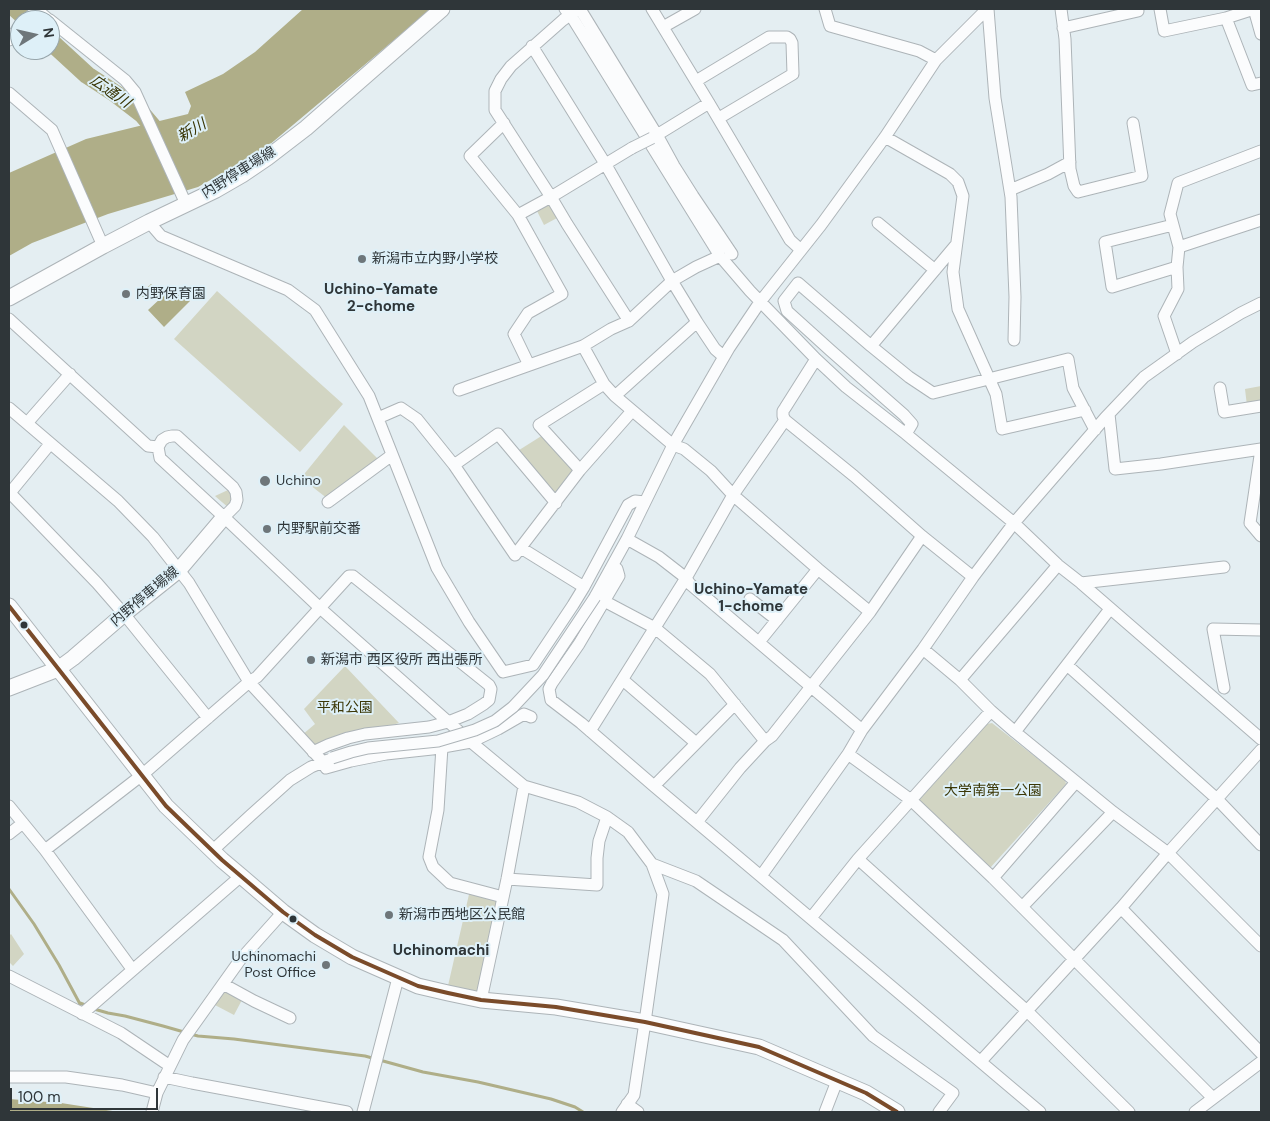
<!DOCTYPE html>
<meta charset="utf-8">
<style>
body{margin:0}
#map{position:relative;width:1270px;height:1121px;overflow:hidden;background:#e4eef2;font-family:"DM Sans",sans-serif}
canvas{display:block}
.frame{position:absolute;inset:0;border:10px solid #2f3639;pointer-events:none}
.north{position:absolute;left:10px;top:10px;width:50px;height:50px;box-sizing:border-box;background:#def0f8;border:1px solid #98a6ac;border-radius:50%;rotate:81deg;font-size:14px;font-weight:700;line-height:20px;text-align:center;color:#2f3639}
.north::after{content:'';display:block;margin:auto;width:18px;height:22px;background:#6e767a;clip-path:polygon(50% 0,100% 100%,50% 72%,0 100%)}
.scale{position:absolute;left:10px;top:1088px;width:148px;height:22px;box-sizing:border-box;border:2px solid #2f3639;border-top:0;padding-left:6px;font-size:15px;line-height:18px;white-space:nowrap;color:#2f3639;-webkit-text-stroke:4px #def0f8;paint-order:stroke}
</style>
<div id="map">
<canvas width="1270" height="1121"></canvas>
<div class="frame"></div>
<div class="north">N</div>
<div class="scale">100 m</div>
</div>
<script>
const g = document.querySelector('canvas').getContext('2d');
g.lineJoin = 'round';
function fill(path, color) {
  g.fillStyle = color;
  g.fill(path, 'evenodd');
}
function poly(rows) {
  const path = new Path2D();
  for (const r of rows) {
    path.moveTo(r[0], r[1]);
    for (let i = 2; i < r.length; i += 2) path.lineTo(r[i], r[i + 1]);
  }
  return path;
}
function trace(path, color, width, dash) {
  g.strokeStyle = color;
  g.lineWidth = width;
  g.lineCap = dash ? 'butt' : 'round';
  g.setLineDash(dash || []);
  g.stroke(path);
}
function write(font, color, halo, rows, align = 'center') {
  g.font = font + ' "DM Sans","Noto Sans JP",sans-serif';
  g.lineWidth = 4;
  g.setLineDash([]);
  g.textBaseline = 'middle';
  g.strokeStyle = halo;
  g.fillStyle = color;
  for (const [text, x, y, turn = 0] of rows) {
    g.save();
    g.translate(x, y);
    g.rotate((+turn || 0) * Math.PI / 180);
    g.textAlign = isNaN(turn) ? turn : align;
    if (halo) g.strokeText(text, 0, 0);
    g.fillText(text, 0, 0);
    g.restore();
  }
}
fill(poly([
 [548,202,557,218,544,225,536,209],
 [217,291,343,404,300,452,174,339],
 [1261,386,1261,404,1247,406,1245,389],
 [344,425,379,460,328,499,301,478],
 [543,435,576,471,556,497,516,452],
 [228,490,232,497,230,509,215,496],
 [345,666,399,723,314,748,302,735,315,724,304,709],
 [992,723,1065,780,1066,784,990,868,920,802,920,799,987,724],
 [470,890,502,897,480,998,447,990],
 [11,934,24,954,13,966,9,962,9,936],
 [224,989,243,998,234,1015,213,1004]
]), '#d2d5c3');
fill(poly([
 [303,9,431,9,262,151,198,187,108,214,32,243,9,256,9,173,86,139,188,114,191,106,185,92,223,74,255,52],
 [151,284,156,290,146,300,140,294],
 [175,285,190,301,164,327,148,310],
 [9,1099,61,1103,119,1112,9,1112]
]), '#afae88');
trace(poly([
 [9,889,34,924,59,965,80,1004,80,1003,88,1006],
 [94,1009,108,1013,125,1016,163,1026,184,1032],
 [190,1034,198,1036,234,1039,365,1056,423,1072,478,1082,551,1099,575,1107,583,1112]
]), '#afae88', 3);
trace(poly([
 [16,9,28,20],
 [50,41,87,75,116,94,142,114,153,127]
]), '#afae88', 18);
const minor = poly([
 [36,9,49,20],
 [565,9,570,14,720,256,750,291,816,359,846,387,906,434,1014,523,1105,418,1144,377,1193,342,1241,313,1261,303],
 [578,9,563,20,511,66,501,79,495,91,495,110,551,197,567,224,629,321],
 [580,9,657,135,674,166,693,196,732,254],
 [652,9,709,103,790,240,801,250],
 [825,9,830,26,919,51,936,60],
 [988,9,995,98,1011,197,1015,297,1014,340],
 [1061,9,1065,39,1070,169,1074,186,1078,192,1142,176,1133,123],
 [1160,9,1164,31,1226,18,1252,85,1261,83],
 [1254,9,1261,34],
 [1226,18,1254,9],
 [26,20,38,9],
 [50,20,125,80,135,92,186,204],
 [663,27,695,9],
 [1063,28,1138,11,1137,9],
 [9,40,20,26],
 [532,46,606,165,672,281,697,322,715,349,723,356],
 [696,81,769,37,787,37,790,39,792,43,793,74,719,118],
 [9,93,52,130,103,246],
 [504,123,470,156,518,215,551,197,632,148],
 [885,137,950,174,958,182,963,196,953,272,958,309,996,394,1002,429,1085,410],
 [652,138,709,103],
 [1261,151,1178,183,1170,214,1179,247,1261,220],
 [1010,190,1048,174,1070,162],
 [518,215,562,294,528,313,514,334,529,365],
 [149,222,161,236,288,290,315,310,369,396,437,568,469,622,503,672,533,665,573,605,584,587,628,505,635,501,645,502],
 [878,223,935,270],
 [1173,225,1105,242,1112,287,1177,267],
 [9,319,148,446,158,447],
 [583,346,604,384,615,396,673,445,684,449,711,471,733,495,818,569,870,612],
 [871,346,955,246],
 [1177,354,1164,316,1178,289,1177,267,1179,247],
 [816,359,785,408,783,411,783,416,785,420,854,476,922,536,973,577],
 [1220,388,1224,412,1261,406],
 [459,390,583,346,611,329,629,321,672,281,677,278,696,267,720,256],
 [615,396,697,322],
 [9,408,118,501,153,537,189,583,249,682,323,762,326,768,351,761,386,754,432,749,471,742,498,729,524,714,531,717],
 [1109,414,1115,469,1161,464,1261,449,1250,523,1261,536],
 [378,418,401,408,417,419,454,465,515,555,580,470,632,411],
 [27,423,70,374],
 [906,434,912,424,904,415,830,350,787,311,784,301,798,283,871,346,909,377,933,393,1068,359,1073,388,1095,430],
 [454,465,498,434,556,503],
 [580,470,539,425,604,384],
 [10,493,97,583,124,614,208,718],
 [9,494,50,444],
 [328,502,392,455],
 [224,517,235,506,237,500,236,492,233,487,177,436,172,436,167,437,162,440,158,447,160,458,224,517,320,608,471,742,524,786,578,802,607,817,628,832,652,864,663,894,645,1022,634,1095,622,1112],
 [627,539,659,557,686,578,690,584,723,612,862,730],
 [521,548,584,587],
 [613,566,617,569,619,576,579,644,552,683,549,689,551,700,581,723,654,786,1040,1112],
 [1081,583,1224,567],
 [595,597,627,539,673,445,729,348,760,302,821,225,885,137,936,60,987,9],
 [750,599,777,620],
 [604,601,655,628,710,674,765,741],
 [759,642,818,569],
 [923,649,960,680,991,711,1015,732,1113,812,1168,853,1261,946],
 [1067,665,1217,799,1261,845],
 [623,680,696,743],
 [960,680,1058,565],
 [1224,688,1213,629,1261,630],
 [590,731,686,578,733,495,785,420],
 [1015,732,1110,609],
 [442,747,438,810,429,857,433,867,450,883,503,897],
 [848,754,911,800,993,878,1213,1098],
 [654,786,735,704],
 [9,806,45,850,132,969],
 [697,822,740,768,765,741,772,736,870,612,922,536],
 [9,834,23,823],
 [45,850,142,775,249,682,257,677,349,576,353,576,489,685,491,689,489,700,484,704,468,714,448,722,429,727,365,734,348,738,328,745,313,752],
 [212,851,251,815,290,780,311,767,328,760],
 [858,859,1027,1011,1129,1112],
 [652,864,696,881,783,940,873,1036,953,1093,939,1112],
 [761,876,848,754,862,730,923,649,973,577,1014,523,1058,565,1081,583,1261,739],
 [993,878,1076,782],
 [507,879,597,885,597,858,599,841,607,817],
 [1022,907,1113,812],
 [1121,908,1261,1053],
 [811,918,858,859,991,711],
 [9,976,121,1033,170,1066],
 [223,984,254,1001,290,1018],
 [481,1000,507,879,524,786],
 [82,1014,241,876],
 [981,1061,1121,908,1168,853,1261,750],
 [9,1077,66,1077,122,1085,157,1093],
 [164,1077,192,1083,347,1112],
 [627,1104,638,1112],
 [152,1112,157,1093,183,1040,240,960,283,912],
 [363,1112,398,978],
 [825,1112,837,1081],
 [1195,1112,1261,1062]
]);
const major = poly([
 [9,298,103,246,149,222,216,190,242,175,267,158,306,128,442,9],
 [9,606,166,806,222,860,241,876,283,912,315,935,352,957,418,986,448,993,481,1000,556,1007,645,1022,759,1047,866,1093,897,1112],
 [9,688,58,669,73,658,124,614,179,570,224,517]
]);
trace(minor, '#adb4b8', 13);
trace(major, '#adb4b8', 17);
trace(minor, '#fbfcfd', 11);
trace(major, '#fbfcfd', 15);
const minorBridge = poly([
 [632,148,652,138],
 [332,758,351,752,368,748,438,741,475,730,495,721,513,707,543,675,595,597]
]);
trace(minorBridge, '#adb4b8', 13, []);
trace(minorBridge, '#fbfcfd', 11);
trace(poly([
 [9,606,166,806,222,860,283,912,315,935,352,957,418,986,448,993,481,1000,556,1007,645,1022,759,1047,866,1093,897,1112]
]), '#7a4b2a', 4);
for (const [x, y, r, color] of [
 [362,259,5,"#6e767a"],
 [126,294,5,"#6e767a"],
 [265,481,6,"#6e767a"],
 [267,529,5,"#6e767a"],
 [24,625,4.5,"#2f3639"],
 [311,660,5,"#6e767a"],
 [389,915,5,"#6e767a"],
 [293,919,4.5,"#2f3639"],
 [326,965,5,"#6e767a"]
]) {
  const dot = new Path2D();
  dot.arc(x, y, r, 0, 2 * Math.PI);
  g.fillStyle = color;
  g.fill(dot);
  trace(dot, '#def0f8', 2);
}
write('14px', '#2f3639', '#def0f8', [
 ["内野停車場線",239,173,-32],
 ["内野停車場線",145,597,-40]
]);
write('14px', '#2f3639', '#def0f8', [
 ["新潟市立内野小学校",372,259],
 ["内野保育園",136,294],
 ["Uchino",276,481],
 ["内野駅前交番",277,529],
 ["新潟市 西区役所 西出張所",321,660],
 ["新潟市西地区公民館",399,915],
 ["Uchinomachi",316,957,"right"],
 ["Post Office",316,973,"right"]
], 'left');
write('14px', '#3b3706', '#def0f8', [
 ["平和公園",345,708],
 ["大学南第一公園",993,791]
]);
write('italic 15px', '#393504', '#def0f8', [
 ["広通川",110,92,35],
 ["新川",192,131,-30]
]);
write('bold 15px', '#2f3639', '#def0f8', [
 ["Uchino-Yamate",381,290],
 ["2-chome",381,307],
 ["Uchino-Yamate",751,590],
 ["1-chome",751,607],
 ["Uchinomachi",441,951]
]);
</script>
